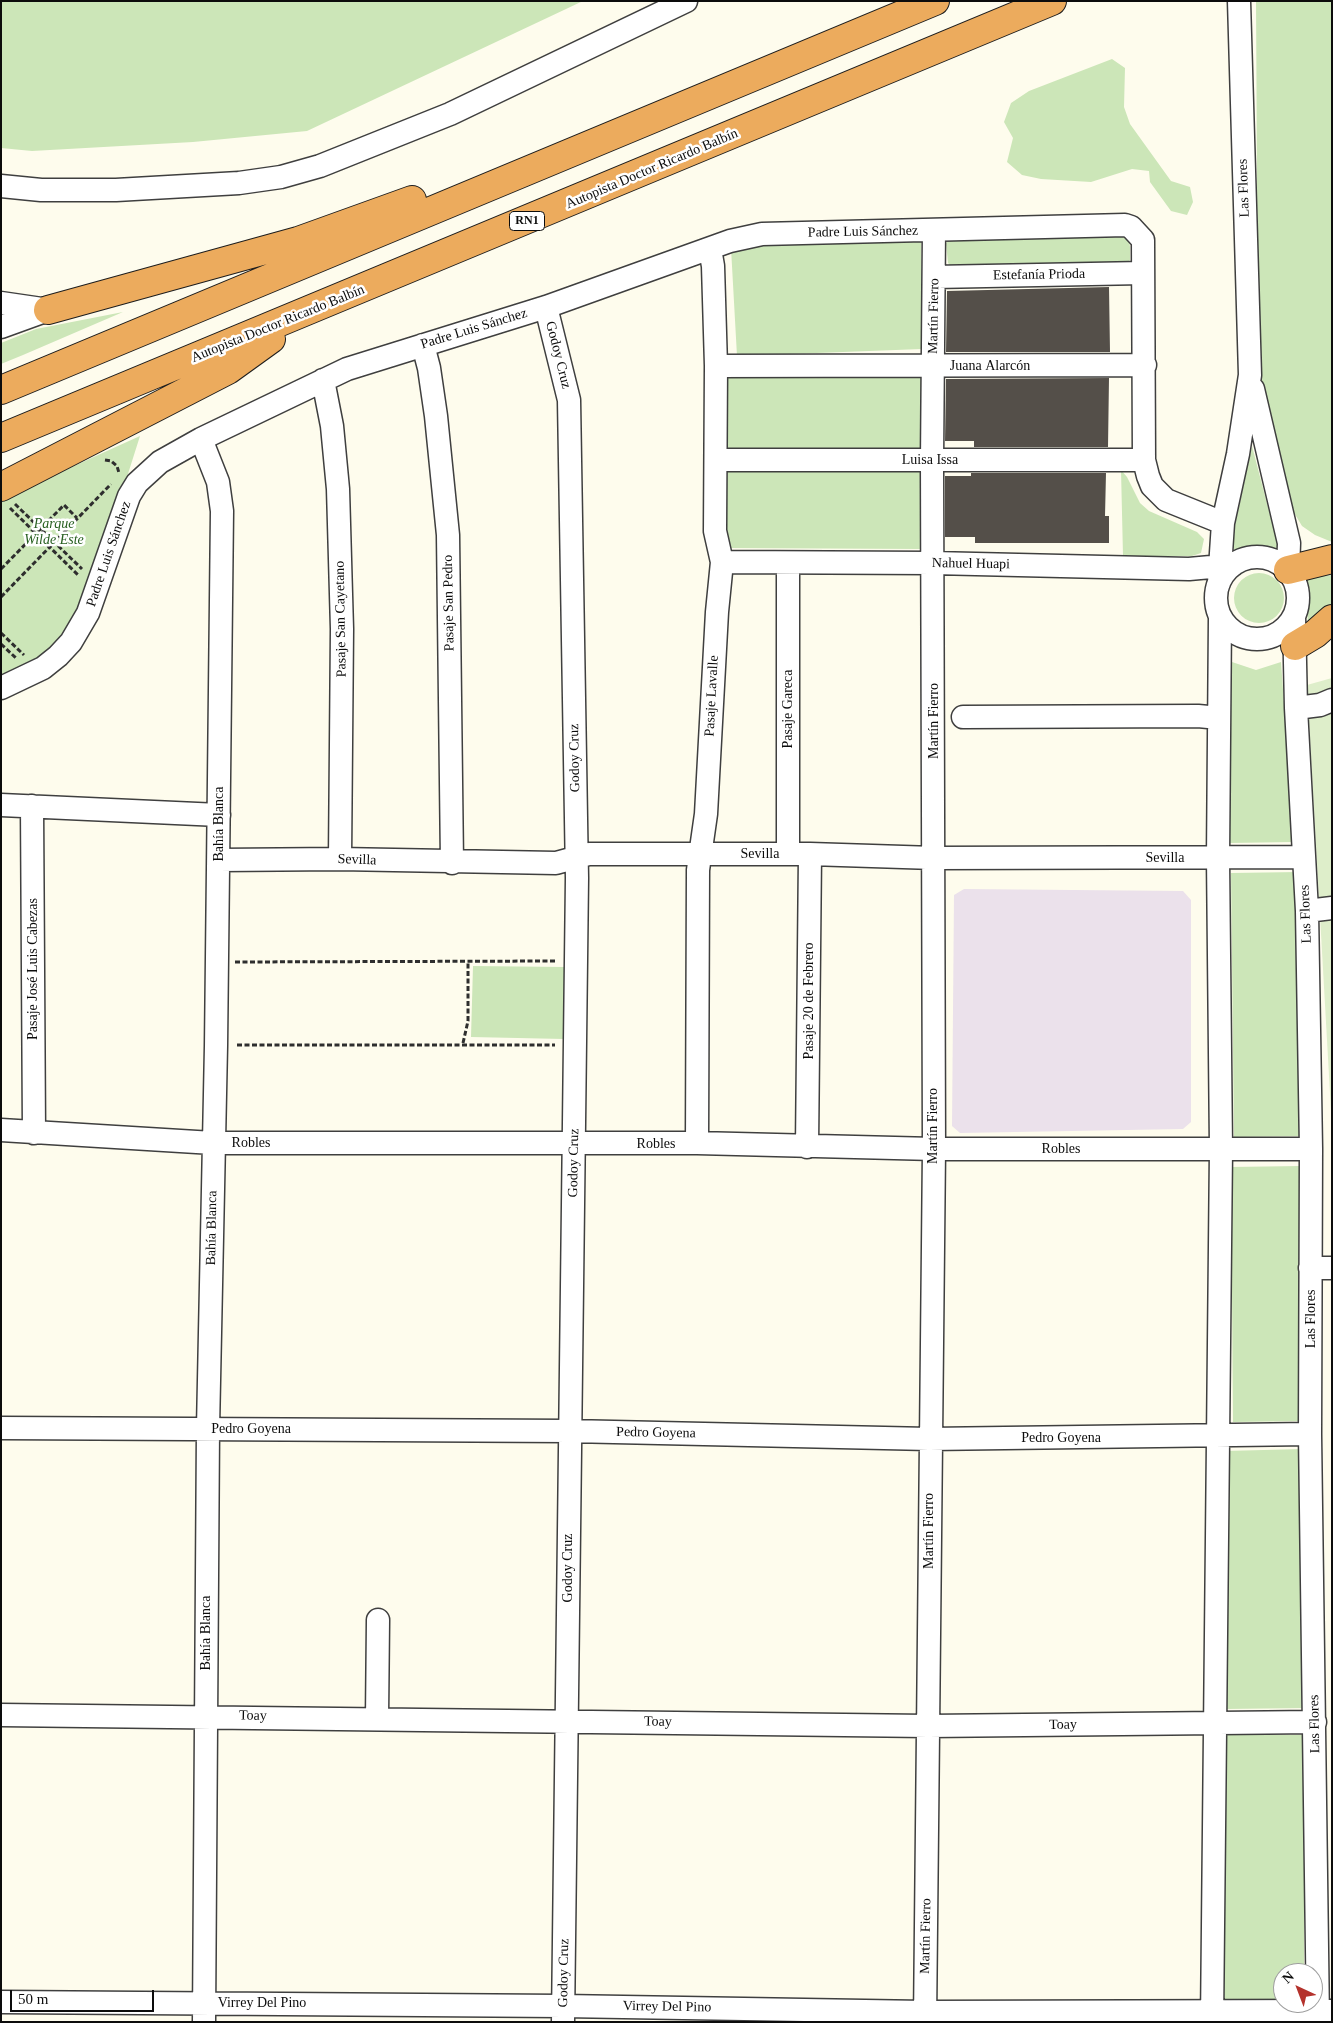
<!DOCTYPE html>
<meta charset="utf-8">
<style>
body{margin:0}
#map{position:relative;width:1333px;height:2023px;overflow:hidden;background:#fefced;font-family:Georgia,serif}
canvas{display:block}
.frame{position:absolute;inset:0;border:2px solid #0c0c0c;pointer-events:none}
.north{position:absolute;left:1273px;top:1963px;width:50px;height:50px;box-sizing:border-box;background:#fff;border:1px solid #9e9e9e;border-radius:50%;rotate:317deg;font-size:14px;font-weight:700;line-height:20px;text-align:center;color:#0c0c0c}
.north::after{content:'';display:block;margin:auto;width:18px;height:22px;background:#b4322c;clip-path:polygon(50% 0,100% 100%,50% 72%,0 100%)}
.scale{position:absolute;left:10px;top:1990px;width:144px;height:22px;box-sizing:border-box;border:2px solid #0c0c0c;border-top:0;padding-left:6px;font-size:15px;line-height:18px;white-space:nowrap;color:#0c0c0c;-webkit-text-stroke:4px #fff;paint-order:stroke}
</style>
<div id="map">
<canvas width="1333" height="2023"></canvas>
<div class="frame"></div>
<div class="north">N</div>
<div class="scale">50 m</div>
</div>
<script>
const g = document.querySelector('canvas').getContext('2d');
g.lineJoin = 'round';
function fill(path, color) {
  g.fillStyle = color;
  g.fill(path, 'evenodd');
}
function poly(rows) {
  const path = new Path2D();
  for (const r of rows) {
    if (r.length === 3) {
      path.moveTo(r[0] + r[2], r[1]);
      path.arc(r[0], r[1], r[2], 0, 2 * Math.PI);
      continue;
    }
    path.moveTo(r[0], r[1]);
    for (let i = 2; i < r.length; i += 2) path.lineTo(r[i], r[i + 1]);
  }
  return path;
}
function trace(path, color, width, dash) {
  g.strokeStyle = color;
  g.lineWidth = width;
  g.lineCap = dash ? 'butt' : 'round';
  g.setLineDash(dash || []);
  g.stroke(path);
}
function write(font, color, halo, rows, align = 'center') {
  g.font = font + ' Georgia,serif';
  g.lineWidth = 5;
  g.setLineDash([]);
  g.textBaseline = 'middle';
  g.strokeStyle = halo;
  g.fillStyle = color;
  for (const [text, x, y, turn = 0] of rows) {
    g.save();
    g.translate(x, y);
    g.rotate((+turn || 0) * Math.PI / 180);
    g.textAlign = isNaN(turn) ? turn : align;
    if (halo) g.strokeText(text, 0, 0);
    g.fillText(text, 0, 0);
    g.restore();
  }
}
fill(poly([
 [964,889,1183,891,1191,900,1191,1122,1183,1129,960,1133,952,1126,954,895]
]), '#ebe1eb');
fill(poly([
 [1,1,583,1,307,131,193,142,32,151,1,148],
 [1256,1,1332,1,1332,542,1315,535,1302,526,1293,511,1265,403,1258,360],
 [1112,59,1125,68,1124,107,1130,124,1171,181,1190,187,1193,202,1187,215,1171,211,1150,182,1149,171,1132,169,1091,182,1041,179,1022,175,1007,162,1013,138,1004,122,1011,103,1029,91],
 [1122,234,1129,239,1130,247,1130,260,1125,265,951,266,948,263,946,243,953,238],
 [921,236,922,349,737,356,731,248],
 [123,312,23,355,1,364,1,343,36,329],
 [726,376,921,377,922,448,726,449],
 [140,436,87,603,57,646,36,660,1,677,1,499],
 [1252,446,1278,546,1271,554,1238,555,1231,544],
 [919,468,924,473,926,545,920,549,728,548,726,543,724,474,729,470],
 [1121,470,1127,477,1140,503,1149,511,1197,532,1204,539,1201,553,1192,556,1123,556],
 [1259,598,25],
 [1332,575,1332,608,1308,625,1305,578],
 [1229,661,1256,670,1281,662,1294,842,1229,843],
 [1299,872,1302,1136,1234,1137,1231,873],
 [473,966,565,967,564,1039,471,1037],
 [1299,1166,1300,1421,1233,1422,1231,1167],
 [1303,1449,1306,1708,1226,1709,1224,1451],
 [1222,1735,1304,1735,1304,1973,1283,1973,1283,1999,1222,1999]
]), '#cce6b8');
fill(poly([
 [1332,678,1332,1129,1307,685]
]), '#deeeca');
fill(poly([
 [1109,287,1110,352,946,352,947,291],
 [1109,378,1108,447,974,447,974,441,945,441,946,379],
 [971,473,1106,473,1105,516,1109,516,1109,543,975,543,975,537,945,537,945,476,971,476]
]), '#544f49');
const minor = poly([
 [1,186,41,190,116,190,239,183,281,177,320,166,450,114,686,1],
 [934,277,1143,273],
 [1,303,42,309],
 [546,307,569,400,577,878,563,2022],
 [1,327,48,310],
 [423,345,429,368,436,416,448,535,452,863],
 [716,366,1145,365],
 [323,380,332,426,338,489,342,629,340,859],
 [1253,389,1289,543,1288,570],
 [201,439,218,482,222,511,216,1046,208,1428,204,2022],
 [716,460,1144,460],
 [1257,598,41],
 [722,562,933,563,1189,569,1233,565],
 [1219,583,1223,523,1238,454,1250,375,1239,1],
 [1294,616,1296,708,1307,911,1311,1149,1310,1434,1318,2022],
 [1,688,43,668,58,656,71,642,88,613,129,496,137,483,160,462,201,439,347,369,546,307,730,241,762,234,1125,225,1131,227,1143,240,1144,460,1148,476,1152,486,1166,500,1223,523],
 [1296,708,1320,705,1332,700],
 [963,717,1198,716,1219,718],
 [1,805,219,815],
 [32,806,34,1133],
 [788,854,788,563],
 [219,860,340,859,556,863,589,854,810,854,934,858,1304,857],
 [1307,911,1332,908],
 [1,1130,213,1143,697,1143,934,1149,1311,1149],
 [697,1143,698,870,706,814,717,612,722,562,715,531,716,366,713,266,710,249],
 [807,1147,810,854],
 [1310,1268,1332,1268],
 [1,1428,569,1431,929,1439,1310,1434],
 [1,1715,928,1726,1315,1722],
 [377,1718,378,1620],
 [1,2002,563,2006,925,2012,1332,2011],
 [925,2022,934,1149,932,461,934,230],
 [1212,2022,1221,1149,1218,858,1220,617]
]);
const highway = poly([
 [48,310,298,241,412,200],
 [1,390,935,1],
 [1,438,1052,1],
 [1,487,228,370,271,339],
 [1288,570,1332,559],
 [1295,646,1315,634,1332,619]
]);
trace(minor, '#3f3f3f', 25);
trace(highway, '#1d1d1d', 30);
trace(poly([
 [105,460,111,461,117,466,119,473],
 [15,504,82,569],
 [10,508,79,576],
 [1,569,64,505,77,518],
 [1,597,111,484],
 [1,633,24,655],
 [1,644,17,659],
 [235,962,557,961],
 [463,1043,468,1021,468,961],
 [237,1045,555,1045]
]), '#2e2e2e', 3, [5, 2.5]);
trace(minor, '#fff', 22);
trace(highway, '#ecab5d', 28);
for (const [x, y, w] of [
 [527,221,35]
]) {
  const box = new Path2D();
  box.roundRect(x - w / 2, y - 9.5, w, 19, 4);
  g.fillStyle = '#fff';
  g.fill(box);
  trace(box, '#0c0c0c', 1);
}
write('bold 12px', '#0c0c0c', null, [
 ["RN1",527,221]
]);
write('14px', '#0c0c0c', '#fff', [
 ["Autopista Doctor Ricardo Balbín",652,169,-23],
 ["Las Flores",1244,188,-92],
 ["Padre Luis Sánchez",863,232,-1],
 ["Estefanía Prioda",1039,275,-1],
 ["Martín Fierro",934,316,-89],
 ["Autopista Doctor Ricardo Balbín",278,324,-22],
 ["Padre Luis Sánchez",474,329,-17],
 ["Godoy Cruz",558,355,76],
 ["Juana Alarcón",990,366],
 ["Luisa Issa",930,460],
 ["Padre Luis Sánchez",109,554,-71],
 ["Nahuel Huapi",971,564,1],
 ["Pasaje San Pedro",449,603,-91],
 ["Pasaje San Cayetano",341,619,-91],
 ["Pasaje Lavalle",712,696,-87],
 ["Pasaje Gareca",788,709,-90],
 ["Martín Fierro",934,721,-90],
 ["Godoy Cruz",575,758,-91],
 ["Bahía Blanca",219,824,-90],
 ["Sevilla",760,854],
 ["Sevilla",1165,858],
 ["Sevilla",357,860,2],
 ["Las Flores",1306,914,-92],
 ["Pasaje José Luis Cabezas",33,969,-90],
 ["Pasaje 20 de Febrero",809,1001,-90],
 ["Martín Fierro",933,1126,-90],
 ["Robles",251,1143],
 ["Robles",656,1144],
 ["Robles",1061,1149],
 ["Godoy Cruz",574,1163,-89],
 ["Bahía Blanca",212,1228,-89],
 ["Las Flores",1311,1319,-90],
 ["Pedro Goyena",251,1429],
 ["Pedro Goyena",656,1433,1],
 ["Pedro Goyena",1061,1438],
 ["Martín Fierro",929,1531,-90],
 ["Godoy Cruz",568,1568,-90],
 ["Bahía Blanca",206,1633,-90],
 ["Toay",253,1716,1],
 ["Toay",658,1722,1],
 ["Las Flores",1315,1724,-91],
 ["Toay",1063,1725,-1],
 ["Martín Fierro",926,1936,-89],
 ["Godoy Cruz",564,1973,-89],
 ["Virrey Del Pino",262,2003],
 ["Virrey Del Pino",667,2007,1]
]);
write('italic 14px', '#286021', '#fff', [
 ["Parque",54,524],
 ["Wilde Este",54,540]
]);
</script>
